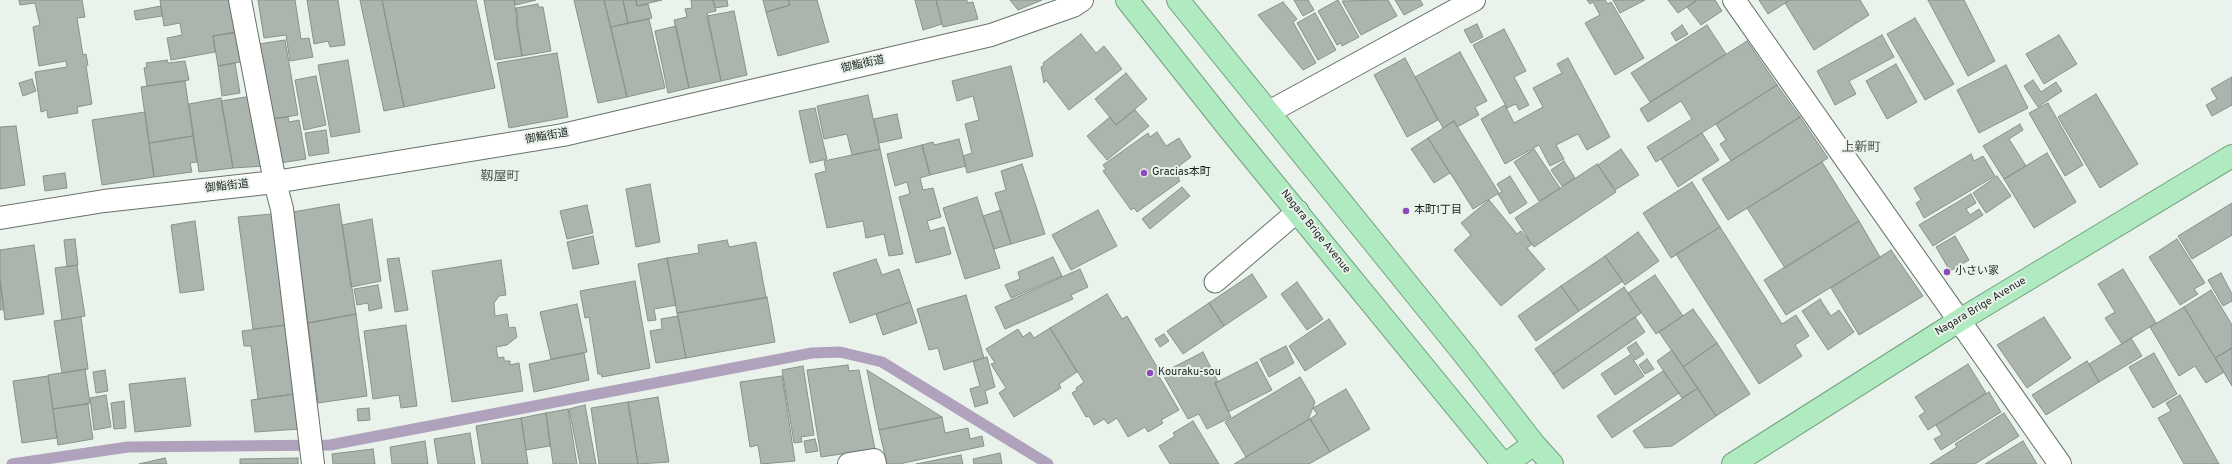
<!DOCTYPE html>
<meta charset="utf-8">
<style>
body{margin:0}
canvas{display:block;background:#e9f3eb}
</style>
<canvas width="2232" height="464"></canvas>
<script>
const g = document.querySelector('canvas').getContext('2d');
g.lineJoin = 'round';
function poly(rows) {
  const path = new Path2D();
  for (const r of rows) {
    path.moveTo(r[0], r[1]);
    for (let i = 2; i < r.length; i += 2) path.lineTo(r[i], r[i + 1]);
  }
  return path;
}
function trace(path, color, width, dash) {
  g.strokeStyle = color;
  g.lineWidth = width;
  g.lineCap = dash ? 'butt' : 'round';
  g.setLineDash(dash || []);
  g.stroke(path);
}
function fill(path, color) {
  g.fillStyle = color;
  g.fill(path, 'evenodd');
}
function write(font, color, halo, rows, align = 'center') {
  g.font = font + ' Overpass,"Noto Sans JP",sans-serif';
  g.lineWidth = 4;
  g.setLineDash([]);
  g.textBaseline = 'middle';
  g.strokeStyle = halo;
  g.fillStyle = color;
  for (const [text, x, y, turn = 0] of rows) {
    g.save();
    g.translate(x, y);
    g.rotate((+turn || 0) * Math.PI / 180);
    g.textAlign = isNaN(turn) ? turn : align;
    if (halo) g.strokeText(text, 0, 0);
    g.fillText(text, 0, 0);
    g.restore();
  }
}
trace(poly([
 [12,464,128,447,330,445,812,353,840,352,882,362,1048,464]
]), '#b0a1bc', 11);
const building = poly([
 [19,0,82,0,85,17,77,18,83,55,86,54,88,65,86,66,92,104,77,107,78,113,48,118,47,110,41,112,35,72,67,67,66,61,39,66,33,27,40,25,35,3,20,5,19,0],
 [160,0,230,0,235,32,213,36,215,52,171,60,167,38,182,35,180,23,164,26,160,0],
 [258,0,295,0,301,39,309,38,313,57,290,61,286,35,264,38,258,0],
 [307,0,338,0,345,45,330,47,328,41,314,44,307,0],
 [360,0,382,0,404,107,384,111,360,0],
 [382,0,476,0,495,88,404,107,382,0],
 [484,0,514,0,522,56,495,60,484,0],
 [514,0,536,0,516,5,514,0],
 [574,0,604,0,627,97,598,103,574,0],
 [604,0,623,0,628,23,611,27,604,0],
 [623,0,636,0,637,6,648,4,652,18,628,23,623,0],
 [636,0,662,0,637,6,636,0],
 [691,0,713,0,716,11,707,13,721,81,689,88,674,20,687,17,685,9,692,8,691,0],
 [713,0,727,0,728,6,715,8,713,0],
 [763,0,788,0,790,5,766,12,763,0],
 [788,0,817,0,829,42,778,56,766,12,790,5,788,0],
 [915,0,936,0,942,24,923,30,915,0],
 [936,0,967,0,967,3,973,2,978,19,943,27,936,0],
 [1010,0,1042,0,1018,10,1010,0],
 [1294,0,1308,0,1314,10,1303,16,1294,0],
 [1338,0,1359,37,1342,46,1341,43,1337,45,1318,11,1338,0],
 [1388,0,1397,16,1361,35,1342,1,1388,0],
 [1395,0,1420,0,1423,5,1404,15,1395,0],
 [1587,0,1605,0,1608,4,1611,2,1644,58,1615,75,1585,23,1600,15,1593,2,1590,4,1587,0],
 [1613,0,1645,0,1620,13,1613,0],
 [1668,0,1697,0,1678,13,1668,0],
 [1697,0,1715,0,1722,11,1701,25,1687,7,1697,0],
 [1759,0,1790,0,1768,14,1759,0],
 [1790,0,1860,0,1869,15,1814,50,1785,3,1790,0],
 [1928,0,1964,0,1995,61,1968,76,1928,0],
 [1283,2,1297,19,1293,22,1316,63,1303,70,1258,15,1283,2],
 [538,4,538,7,543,7,551,51,522,56,516,21,518,20,516,8,538,4],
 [161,6,162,16,136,20,134,11,161,6],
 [734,11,747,75,721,81,707,16,734,11],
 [1315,13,1336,50,1318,60,1297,23,1315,13],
 [1915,18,1954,84,1925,100,1887,34,1915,18],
 [649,19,665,88,627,97,611,27,649,19],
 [1477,24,1483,37,1471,43,1464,30,1477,24],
 [1682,25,1688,34,1676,41,1671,33,1682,25],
 [1707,25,1726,54,1650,102,1631,73,1707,25],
 [676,26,689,88,668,93,655,31,676,26],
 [1504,29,1526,71,1514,77,1529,105,1519,110,1516,104,1507,108,1473,45,1504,29],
 [241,32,246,61,218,66,213,36,241,32],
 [1081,34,1096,53,1104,46,1122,69,1069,110,1046,80,1044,83,1041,67,1044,65,1043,63,1081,34],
 [1882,35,1894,57,1849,81,1856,94,1835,105,1817,71,1882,35],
 [2059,35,2077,64,2044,84,2026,54,2059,35],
 [285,40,298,115,272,119,259,44,285,40],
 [1747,41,1777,85,1656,162,1647,147,1692,119,1681,101,1648,122,1640,109,1747,41],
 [1460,52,1487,101,1475,107,1479,115,1457,127,1454,121,1443,128,1415,77,1460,52],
 [557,53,568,117,509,128,497,63,557,53],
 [1405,58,1438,120,1407,137,1374,75,1405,58],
 [1568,58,1610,137,1587,150,1578,134,1556,145,1564,159,1550,166,1539,145,1505,164,1481,119,1505,105,1514,123,1543,107,1533,88,1562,73,1557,64,1568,58],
 [167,60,168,63,185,61,189,80,147,86,144,68,147,67,146,63,167,60],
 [348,60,360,132,331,137,318,65,348,60],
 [235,63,240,93,222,96,218,66,235,63],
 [1896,64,1917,102,1887,119,1866,81,1896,64],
 [2006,65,2028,108,1979,133,1957,90,2006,65],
 [1011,66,1033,156,967,173,963,156,972,153,965,124,979,120,973,96,957,101,952,81,1011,66],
 [1126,73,1147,99,1116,125,1095,99,1126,73],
 [316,76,326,125,304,130,295,80,316,76],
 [2232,77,2232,105,2212,116,2206,105,2217,99,2211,89,2232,77],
 [32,79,36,91,23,96,19,83,32,79],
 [2033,80,2041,92,2056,82,2062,91,2038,107,2024,86,2033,80],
 [185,81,193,136,149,143,141,87,185,81],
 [1777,85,1800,117,1731,161,1720,144,1726,140,1716,124,1777,85],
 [2096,94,2138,164,2100,188,2058,117,2096,94],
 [868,95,880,149,852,155,847,134,824,139,817,106,868,95],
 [252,96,264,166,233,168,221,101,252,96],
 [221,98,233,168,199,172,189,104,221,98],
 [2048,103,2083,165,2065,176,2029,113,2048,103],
 [815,108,827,159,810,163,799,111,815,108],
 [1135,110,1149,126,1107,160,1087,136,1110,117,1116,125,1135,110],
 [145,112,154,177,102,185,92,120,145,112],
 [897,114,902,138,879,143,874,119,897,114],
 [288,117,289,122,299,120,306,159,280,163,272,119,288,117],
 [1800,117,1828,158,1728,220,1702,179,1800,117],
 [1454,121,1499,193,1473,209,1428,138,1454,121],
 [2020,124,2023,130,2009,139,2026,166,2004,179,1983,146,2020,124],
 [16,126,25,185,0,189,0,127,16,126],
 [326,130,329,153,309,156,305,133,326,130],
 [1157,132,1166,146,1179,138,1191,157,1179,166,1184,174,1178,178,1180,181,1137,212,1134,208,1131,210,1103,171,1106,169,1103,165,1148,133,1150,137,1157,132],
 [1702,133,1719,160,1678,187,1661,159,1702,133],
 [193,136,197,162,190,163,192,172,154,177,149,143,193,136],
 [1428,138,1450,173,1434,183,1411,149,1428,138],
 [959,139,966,166,930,175,922,145,933,142,934,145,959,139],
 [922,145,930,175,920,178,923,190,933,188,941,217,927,221,930,231,944,227,951,254,916,263,899,197,910,194,907,182,895,186,887,154,922,145],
 [880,149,903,254,889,256,884,234,866,238,863,221,827,228,815,174,826,171,824,161,880,149],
 [1534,149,1560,188,1539,201,1514,162,1534,149],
 [1621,149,1639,175,1615,190,1598,165,1621,149],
 [2047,153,2076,202,2034,228,2004,179,2047,153],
 [1971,154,1974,161,1983,156,1995,176,1924,218,1916,203,1921,200,1914,188,1971,154],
 [1564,161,1575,178,1562,186,1551,170,1564,161],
 [1822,162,1859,221,1785,268,1747,208,1822,162],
 [1022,164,1045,234,1011,244,995,193,1006,190,1001,171,1022,164],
 [1597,164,1616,192,1534,247,1515,218,1597,164],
 [65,173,67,188,45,191,43,176,65,173],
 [1510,176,1527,203,1510,214,1498,194,1502,192,1497,184,1510,176],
 [1997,176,2011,196,1986,213,1973,193,1997,176],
 [1692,182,1720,227,1671,258,1643,213,1692,182],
 [650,184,660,242,636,247,626,189,650,184],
 [1182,187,1190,196,1150,229,1142,219,1182,187],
 [1971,194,1976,203,1966,209,1970,215,1979,209,1983,215,1933,246,1919,225,1971,194],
 [977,197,1000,268,965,279,943,208,977,197],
 [1489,200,1517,234,1521,231,1532,244,1527,248,1545,269,1501,306,1454,250,1471,235,1461,223,1489,200],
 [2232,203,2232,235,2192,259,2178,236,2232,203],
 [339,204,356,314,308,323,293,212,339,204],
 [587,205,593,233,567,239,560,211,587,205],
 [1001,210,1011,244,994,249,983,216,1001,210],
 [1098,210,1117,246,1071,270,1052,235,1098,210],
 [272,214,286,325,253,329,238,217,272,214],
 [372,219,381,281,351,287,342,225,372,219],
 [195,221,204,290,180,293,171,225,195,221],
 [1859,221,1880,257,1786,315,1764,280,1859,221],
 [1720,227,1782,324,1796,315,1809,336,1795,345,1802,356,1759,384,1676,254,1720,227],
 [1638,232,1659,261,1625,285,1605,256,1638,232],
 [593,236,599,264,573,269,567,242,593,236],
 [1955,236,1969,260,1950,271,1936,247,1955,236],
 [75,239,78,265,67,267,64,240,75,239],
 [2177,239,2205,283,2194,289,2198,294,2180,305,2149,257,2177,239],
 [727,240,729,247,756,242,766,298,677,313,667,258,699,253,698,245,727,240],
 [34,245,44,314,5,320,0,281,0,250,34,245],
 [1891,250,1923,296,1859,335,1831,288,1891,250],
 [1605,256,1623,281,1579,311,1561,286,1605,256],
 [1053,257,1062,276,1011,298,1005,285,1020,279,1018,272,1053,257],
 [399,258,408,310,395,312,387,259,399,258],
 [667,258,676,305,654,309,656,320,648,321,638,264,667,258],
 [876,259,882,275,899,269,910,302,850,323,833,273,876,259],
 [501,260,506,295,499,296,494,303,495,316,507,314,509,328,515,327,517,337,507,345,496,347,498,358,504,357,504,361,510,361,510,365,519,363,523,391,452,402,432,271,501,260],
 [77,265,85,316,62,320,55,268,77,265],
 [1080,269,1088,287,1071,295,1073,299,1005,329,995,307,1080,269],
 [2123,269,2156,323,2122,344,2105,318,2115,312,2098,284,2123,269],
 [2221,273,2232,294,2232,301,2223,306,2208,280,2221,273],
 [1252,274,1267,297,1224,326,1209,303,1252,274],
 [1655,275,1683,316,1656,334,1628,293,1655,275],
 [0,281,4,309,0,310,0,281],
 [635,281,650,368,602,377,601,374,598,374,589,317,585,318,580,291,635,281],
 [1297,282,1323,319,1307,330,1281,294,1297,282],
 [378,285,382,308,369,311,368,303,357,305,354,289,378,285],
 [1561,286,1579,311,1536,341,1518,316,1561,286],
 [1624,287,1641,313,1553,374,1535,349,1624,287],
 [2211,290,2232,325,2232,348,2215,358,2184,307,2211,290],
 [1107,294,1122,319,1127,316,1160,372,1157,373,1179,410,1161,420,1163,423,1148,432,1145,427,1128,437,1117,418,1108,424,1104,419,1094,425,1089,416,1086,417,1072,393,1077,390,1076,388,1084,382,1050,328,1107,294],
 [966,295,984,358,944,370,938,348,929,350,917,309,966,295],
 [767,297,775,342,686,358,677,313,767,297],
 [1820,299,1831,316,1839,310,1854,332,1828,350,1802,311,1820,299],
 [910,302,917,323,883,335,876,314,910,302],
 [1209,303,1224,326,1183,354,1167,331,1209,303],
 [577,304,587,352,551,359,540,312,577,304],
 [2184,307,2224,372,2206,383,2195,366,2179,376,2150,327,2184,307],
 [1693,309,1717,343,1683,367,1659,332,1693,309],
 [356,314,367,396,318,403,308,323,356,314],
 [678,316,686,358,656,363,650,331,662,329,661,319,678,316],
 [81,317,88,369,62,373,54,321,81,317],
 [1635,317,1645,332,1563,389,1553,374,1635,317],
 [2044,317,2071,358,2027,388,1997,345,2044,317],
 [1329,319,1346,344,1305,371,1289,346,1329,319],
 [286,325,295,394,258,399,251,346,244,346,242,331,286,325],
 [406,325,417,406,401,408,399,395,373,399,364,331,406,325],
 [1050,328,1077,372,1059,384,1061,388,1014,417,999,393,1006,388,991,364,995,363,986,349,1018,329,1023,337,1030,332,1034,338,1050,328],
 [1164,334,1169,341,1160,347,1155,339,1164,334],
 [2131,338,2142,356,2099,382,2089,364,2131,338],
 [1636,342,1644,354,1635,360,1627,348,1636,342],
 [1717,343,1750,394,1716,416,1683,367,1717,343],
 [1286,346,1294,363,1269,377,1260,359,1286,346],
 [2232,348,2232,386,2215,358,2232,348],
 [1672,350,1698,388,1682,398,1657,361,1672,350],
 [1203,352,1218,382,1215,383,1231,417,1207,429,1199,414,1188,419,1162,373,1203,352],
 [584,353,589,380,534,392,529,364,584,353],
 [2154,353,2177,394,2153,408,2129,367,2154,353],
 [1630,355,1644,376,1615,395,1601,374,1630,355],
 [987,357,995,387,985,391,988,403,975,407,970,389,980,386,973,361,987,357],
 [1647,359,1654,369,1645,374,1639,365,1647,359],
 [2087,361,2099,382,2046,415,2032,395,2087,361],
 [1257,362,1272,390,1228,412,1215,383,1257,362],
 [1968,364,1986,393,1928,430,1919,416,1925,412,1915,397,1968,364],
 [848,365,849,371,859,370,875,449,821,457,807,370,848,365],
 [803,366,814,435,801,437,802,442,794,443,782,370,803,366],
 [85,369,90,403,53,409,48,375,85,369],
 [105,370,108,391,96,393,93,372,105,370],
 [867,370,942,417,879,430,867,370],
 [1663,371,1679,393,1612,438,1597,416,1663,371],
 [48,376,57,438,22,443,13,381,48,376],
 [782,376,795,461,761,464,758,445,750,447,740,382,782,376],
 [1300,377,1315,402,1308,420,1246,457,1225,422,1300,377],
 [185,378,191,426,135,432,129,384,185,378],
 [1698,388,1716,416,1672,446,1645,448,1633,431,1698,388],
 [1346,389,1370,429,1330,452,1310,419,1317,414,1313,408,1346,389],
 [1989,392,2001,412,1941,450,1934,439,1942,435,1936,425,1989,392],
 [295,394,300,429,255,432,251,400,295,394],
 [106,395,111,427,94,430,90,398,106,395],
 [2180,395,2219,464,2184,464,2158,418,2171,411,2166,403,2180,395],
 [658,397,669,462,638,464,628,402,658,397],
 [124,401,126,428,114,429,111,403,124,401],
 [628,402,638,464,599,464,591,408,628,402],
 [88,404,93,439,58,445,53,409,88,404],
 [585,405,596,464,580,464,569,409,585,405],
 [369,408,370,420,358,421,357,409,369,408],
 [568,409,577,464,553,464,546,413,568,409],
 [546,413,550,446,526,450,521,418,546,413],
 [2004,413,2019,436,1975,464,1930,464,1957,447,1955,444,2004,413],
 [942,417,945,433,968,428,970,439,982,436,984,446,899,464,887,464,879,430,942,417],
 [521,418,528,464,482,464,476,426,521,418],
 [1310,419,1330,452,1309,464,1234,464,1310,419],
 [1193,421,1219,464,1170,464,1159,446,1175,436,1173,433,1193,421],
 [470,433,475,464,438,464,434,439,470,433],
 [815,439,818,451,806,453,804,441,815,439],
 [425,441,428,464,392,464,390,447,425,441],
 [2023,441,2037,464,1985,464,2023,441],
 [373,449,375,464,333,464,332,454,373,449],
 [1000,453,1002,464,974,464,973,459,1000,453],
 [961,455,963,464,916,464,961,455],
 [165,458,167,464,139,464,165,458],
 [298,458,298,464,240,464,240,459,298,458]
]);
fill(building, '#abb5ad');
trace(building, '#88928a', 1);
const service = poly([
 [1215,282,1298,211]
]);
const minor = poly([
 [240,0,275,182,282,209,313,464],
 [1734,0,2060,464],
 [1269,112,1474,0],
 [0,218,104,201,275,182,563,135,991,35,1073,6,1082,0],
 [849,464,874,460,875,464]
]);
const trunk = poly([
 [1127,0,1230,130,1503,464],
 [1178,0,1464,354,1534,444,1552,464],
 [1506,464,1534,444],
 [1733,464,1960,320,2232,156]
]);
trace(service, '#68726b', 23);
trace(minor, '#68726b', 24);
trace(trunk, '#71a07e', 24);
trace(service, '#fff', 21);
trace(minor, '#fff', 22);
trace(trunk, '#b0eac0', 22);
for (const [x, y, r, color] of [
 [1144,173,4,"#9049bc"],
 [1406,211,4,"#9049bc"],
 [1947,272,4,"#9049bc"],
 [1150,373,4,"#9049bc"]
]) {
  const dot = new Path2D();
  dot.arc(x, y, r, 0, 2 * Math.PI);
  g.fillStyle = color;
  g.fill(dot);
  trace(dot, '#e9f3eb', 1.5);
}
write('11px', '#1e221f', '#e9f3eb', [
 ["御鮨街道",863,65,-13],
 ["御鮨街道",547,137,-10],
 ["御鮨街道",227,187,-6],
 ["Nagara Brige Avenue",1315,232,51],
 ["Nagara Brige Avenue",1981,307,-31]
]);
write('11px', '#1e221f', '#e9f3eb', [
 ["Gracias本町",1152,173],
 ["本町1丁目",1414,211],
 ["小さい家",1955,272],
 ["Kouraku-sou",1158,373]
], 'left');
write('13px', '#4d564f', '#e9f3eb', [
 ["上新町",1861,148],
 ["靱屋町",500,177]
]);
</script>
